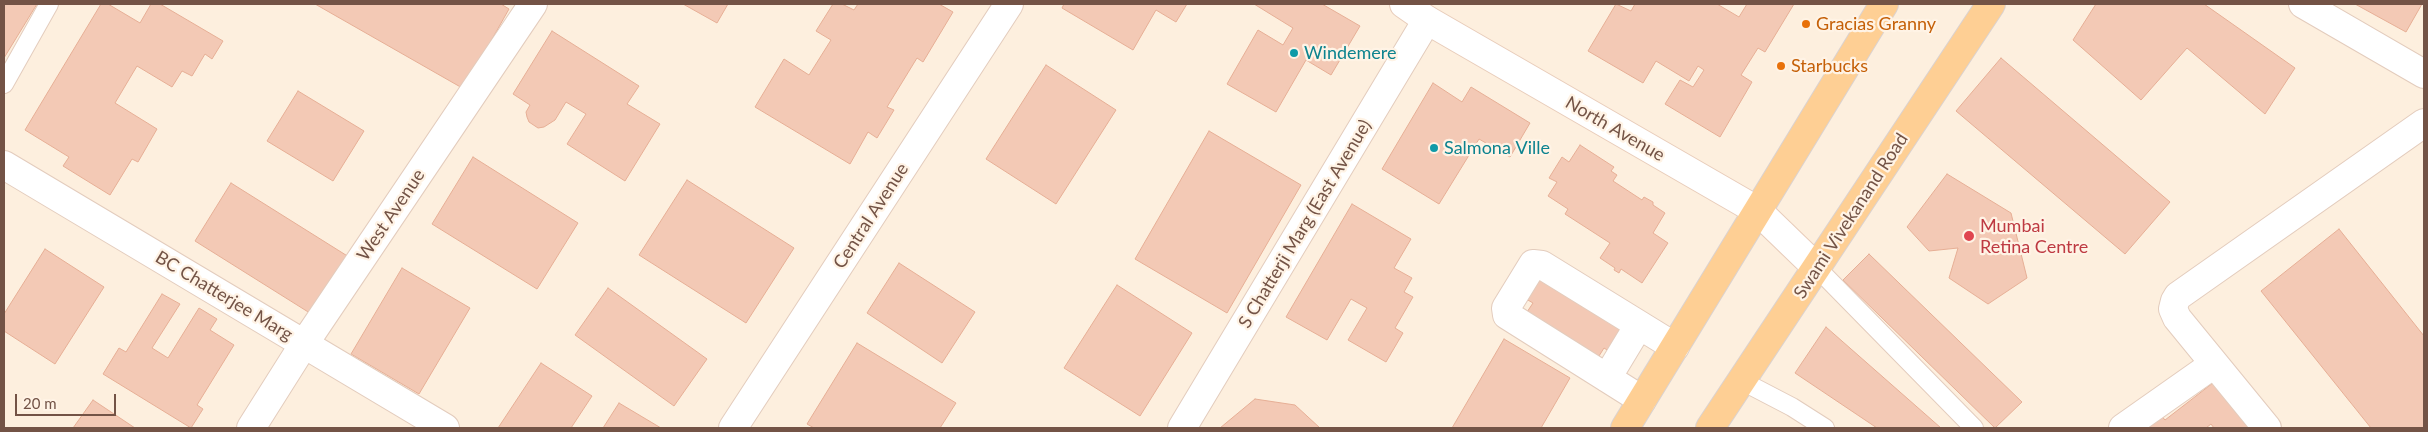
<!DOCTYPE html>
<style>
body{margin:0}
#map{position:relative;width:2428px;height:432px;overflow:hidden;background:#fdefde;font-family:Lato,sans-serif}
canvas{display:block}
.frame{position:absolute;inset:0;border:5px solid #735346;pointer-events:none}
.scale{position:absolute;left:15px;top:394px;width:101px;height:22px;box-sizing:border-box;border:2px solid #735346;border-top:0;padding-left:6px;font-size:15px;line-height:18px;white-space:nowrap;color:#735346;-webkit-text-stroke:4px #fff3e5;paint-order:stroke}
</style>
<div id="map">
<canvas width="2428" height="432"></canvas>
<div class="frame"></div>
<div class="scale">20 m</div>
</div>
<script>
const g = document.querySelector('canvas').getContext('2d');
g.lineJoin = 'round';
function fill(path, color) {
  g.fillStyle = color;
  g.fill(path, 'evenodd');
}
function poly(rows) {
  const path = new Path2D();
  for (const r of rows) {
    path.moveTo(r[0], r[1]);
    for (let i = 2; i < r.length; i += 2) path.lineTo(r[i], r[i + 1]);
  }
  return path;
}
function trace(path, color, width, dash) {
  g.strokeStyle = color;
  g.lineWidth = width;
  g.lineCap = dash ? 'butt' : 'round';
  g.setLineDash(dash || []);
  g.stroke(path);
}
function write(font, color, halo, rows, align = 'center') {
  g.font = font + ' Lato,sans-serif';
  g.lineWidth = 4.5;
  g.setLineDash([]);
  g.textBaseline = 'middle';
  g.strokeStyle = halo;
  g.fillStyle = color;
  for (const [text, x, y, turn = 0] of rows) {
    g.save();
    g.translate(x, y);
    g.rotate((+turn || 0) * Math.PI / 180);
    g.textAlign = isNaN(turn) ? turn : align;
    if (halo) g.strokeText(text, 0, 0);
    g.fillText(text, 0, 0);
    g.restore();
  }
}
const building = poly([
 [4,4,37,4,4,58,4,4],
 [101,4,108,4,140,23,151,4,160,4,223,41,212,59,205,54,192,76,182,71,172,87,137,66,115,103,157,129,138,162,132,159,110,195,63,166,69,157,25,130,101,4],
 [315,4,501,4,509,9,464,89,315,4],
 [683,4,728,4,717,23,683,4],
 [833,4,842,4,854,10,858,4,939,4,953,12,923,62,917,58,887,107,894,110,877,138,868,132,850,164,755,107,784,59,809,75,831,40,816,31,833,4],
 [1064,4,1187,4,1176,22,1156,10,1133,50,1062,8,1064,4],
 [1254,4,1322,4,1360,26,1331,75,1306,60,1276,112,1227,84,1258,30,1283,45,1293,28,1254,4],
 [1616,4,1631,11,1635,4,1717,4,1739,17,1747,4,1794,4,1765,52,1758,48,1741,75,1752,82,1720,137,1665,104,1680,80,1693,87,1704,70,1698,66,1689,81,1656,61,1643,83,1588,51,1616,4],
 [2096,4,2204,4,2295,68,2265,114,2187,48,2141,100,2073,40,2096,4],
 [2355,4,2422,4,2406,32,2355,4],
 [552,31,639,86,627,104,660,124,625,181,567,144,586,114,566,102,555,120,544,127,538,128,529,122,527,117,526,112,530,105,513,94,552,31],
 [2001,58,2170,202,2125,254,1956,111,2001,58],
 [1046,65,1116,110,1056,204,986,159,1046,65],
 [1433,83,1462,102,1471,87,1530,123,1510,157,1479,139,1439,204,1382,169,1433,83],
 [298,91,364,131,333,181,267,141,298,91],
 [1209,131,1301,185,1227,313,1135,259,1209,131],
 [1580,145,1614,167,1611,171,1617,175,1613,181,1642,200,1644,197,1653,202,1653,205,1665,213,1653,233,1668,243,1642,283,1621,269,1619,273,1614,270,1615,268,1600,258,1610,243,1565,214,1568,209,1548,196,1557,182,1549,178,1562,157,1569,162,1580,145],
 [473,157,578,223,537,289,432,224,473,157],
 [1947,174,2011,213,2027,278,1988,304,1949,278,1958,248,1929,251,1907,227,1947,174],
 [687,180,794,248,746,323,639,255,687,180],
 [231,183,349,257,313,315,195,241,231,183],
 [1352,204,1411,239,1394,268,1412,278,1404,292,1413,297,1395,328,1403,333,1386,362,1348,340,1367,308,1351,299,1327,340,1286,317,1352,204],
 [2339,229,2424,336,2424,428,2371,428,2261,291,2339,229],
 [45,249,104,287,55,364,4,331,4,314,45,249],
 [1869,254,2022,402,1995,428,1843,280,1869,254],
 [899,263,975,312,942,363,867,313,899,263],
 [402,268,470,308,419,394,351,354,402,268],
 [1537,269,1629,327,1612,353,1604,348,1594,364,1523,318,1533,303,1521,296,1537,269],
 [1117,285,1192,333,1140,416,1064,368,1117,285],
 [608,288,707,359,674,406,575,335,608,288],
 [162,294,180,304,152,348,168,358,199,308,217,319,210,330,234,345,197,405,203,409,191,428,103,374,119,348,126,352,162,294],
 [1826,327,1941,428,1877,428,1795,373,1826,327],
 [1504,339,1570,378,1541,428,1452,428,1504,339],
 [857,343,956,403,940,428,814,428,807,424,857,343],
 [541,363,592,396,571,428,498,428,541,363],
 [2218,379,2258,428,2214,428,2211,424,2206,428,2140,428,2159,413,2165,420,2218,379],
 [1255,399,1295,405,1320,428,1220,428,1255,399],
 [93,400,135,428,73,428,93,400],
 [619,403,661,428,603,428,619,403]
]);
fill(building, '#f3c9b5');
trace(building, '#e6ae95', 1);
const lane = poly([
 [4,84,49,4],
 [1817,268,1974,428],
 [1742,381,1792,407,1825,428]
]);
const street = poly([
 [2303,4,2424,74],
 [4,165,445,428],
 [1607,378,1639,325],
 [1642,400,1507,315,1506,308,1533,264,1542,265,1675,347],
 [251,428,304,344,533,4],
 [733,428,1009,4],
 [1182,428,1427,20],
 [2123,428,2214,364],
 [2267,428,2177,318,2173,309,2175,301,2178,296,2424,123]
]);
const secondary = poly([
 [1404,4,1427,20,1758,211,1817,268]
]);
const primary = poly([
 [1625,428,1884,4],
 [1710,428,1991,4]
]);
trace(lane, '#e3ccbd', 20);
trace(street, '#e3ccbd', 30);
trace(secondary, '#e8ccba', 30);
trace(primary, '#dbd2cf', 30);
trace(lane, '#fff', 18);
trace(street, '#fff', 28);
trace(secondary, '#fff', 28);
trace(primary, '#fecf94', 28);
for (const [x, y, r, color] of [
 [1806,24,5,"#e8710a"],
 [1294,53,5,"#0f9aa8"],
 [1781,66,5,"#e8710a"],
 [1434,148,5,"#0f9aa8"],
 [1969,236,6,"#e0444e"]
]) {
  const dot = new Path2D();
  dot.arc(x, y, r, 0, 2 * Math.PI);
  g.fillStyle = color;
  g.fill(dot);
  trace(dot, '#fff3e5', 2);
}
write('18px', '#c56008', '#fff3e5', [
 ["Gracias Granny",1816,24],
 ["Starbucks",1791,66]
], 'left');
write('18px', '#0d838f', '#fff3e5', [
 ["Windemere",1304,53],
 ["Salmona Ville",1444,148]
], 'left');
write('18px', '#735346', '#fff3e5', [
 ["North Avenue",1615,129,30],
 ["West Avenue",391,215,-56],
 ["Central Avenue",871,216,-57],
 ["Swami Vivekanand Road",1851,216,-57],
 ["S Chatterji Marg (East Avenue)",1305,224,-59],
 ["BC Chatterjee Marg",224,296,31]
]);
write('18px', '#be3a42', '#fff3e5', [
 ["Mumbai",1980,226],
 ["Retina Centre",1980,247]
], 'left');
</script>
